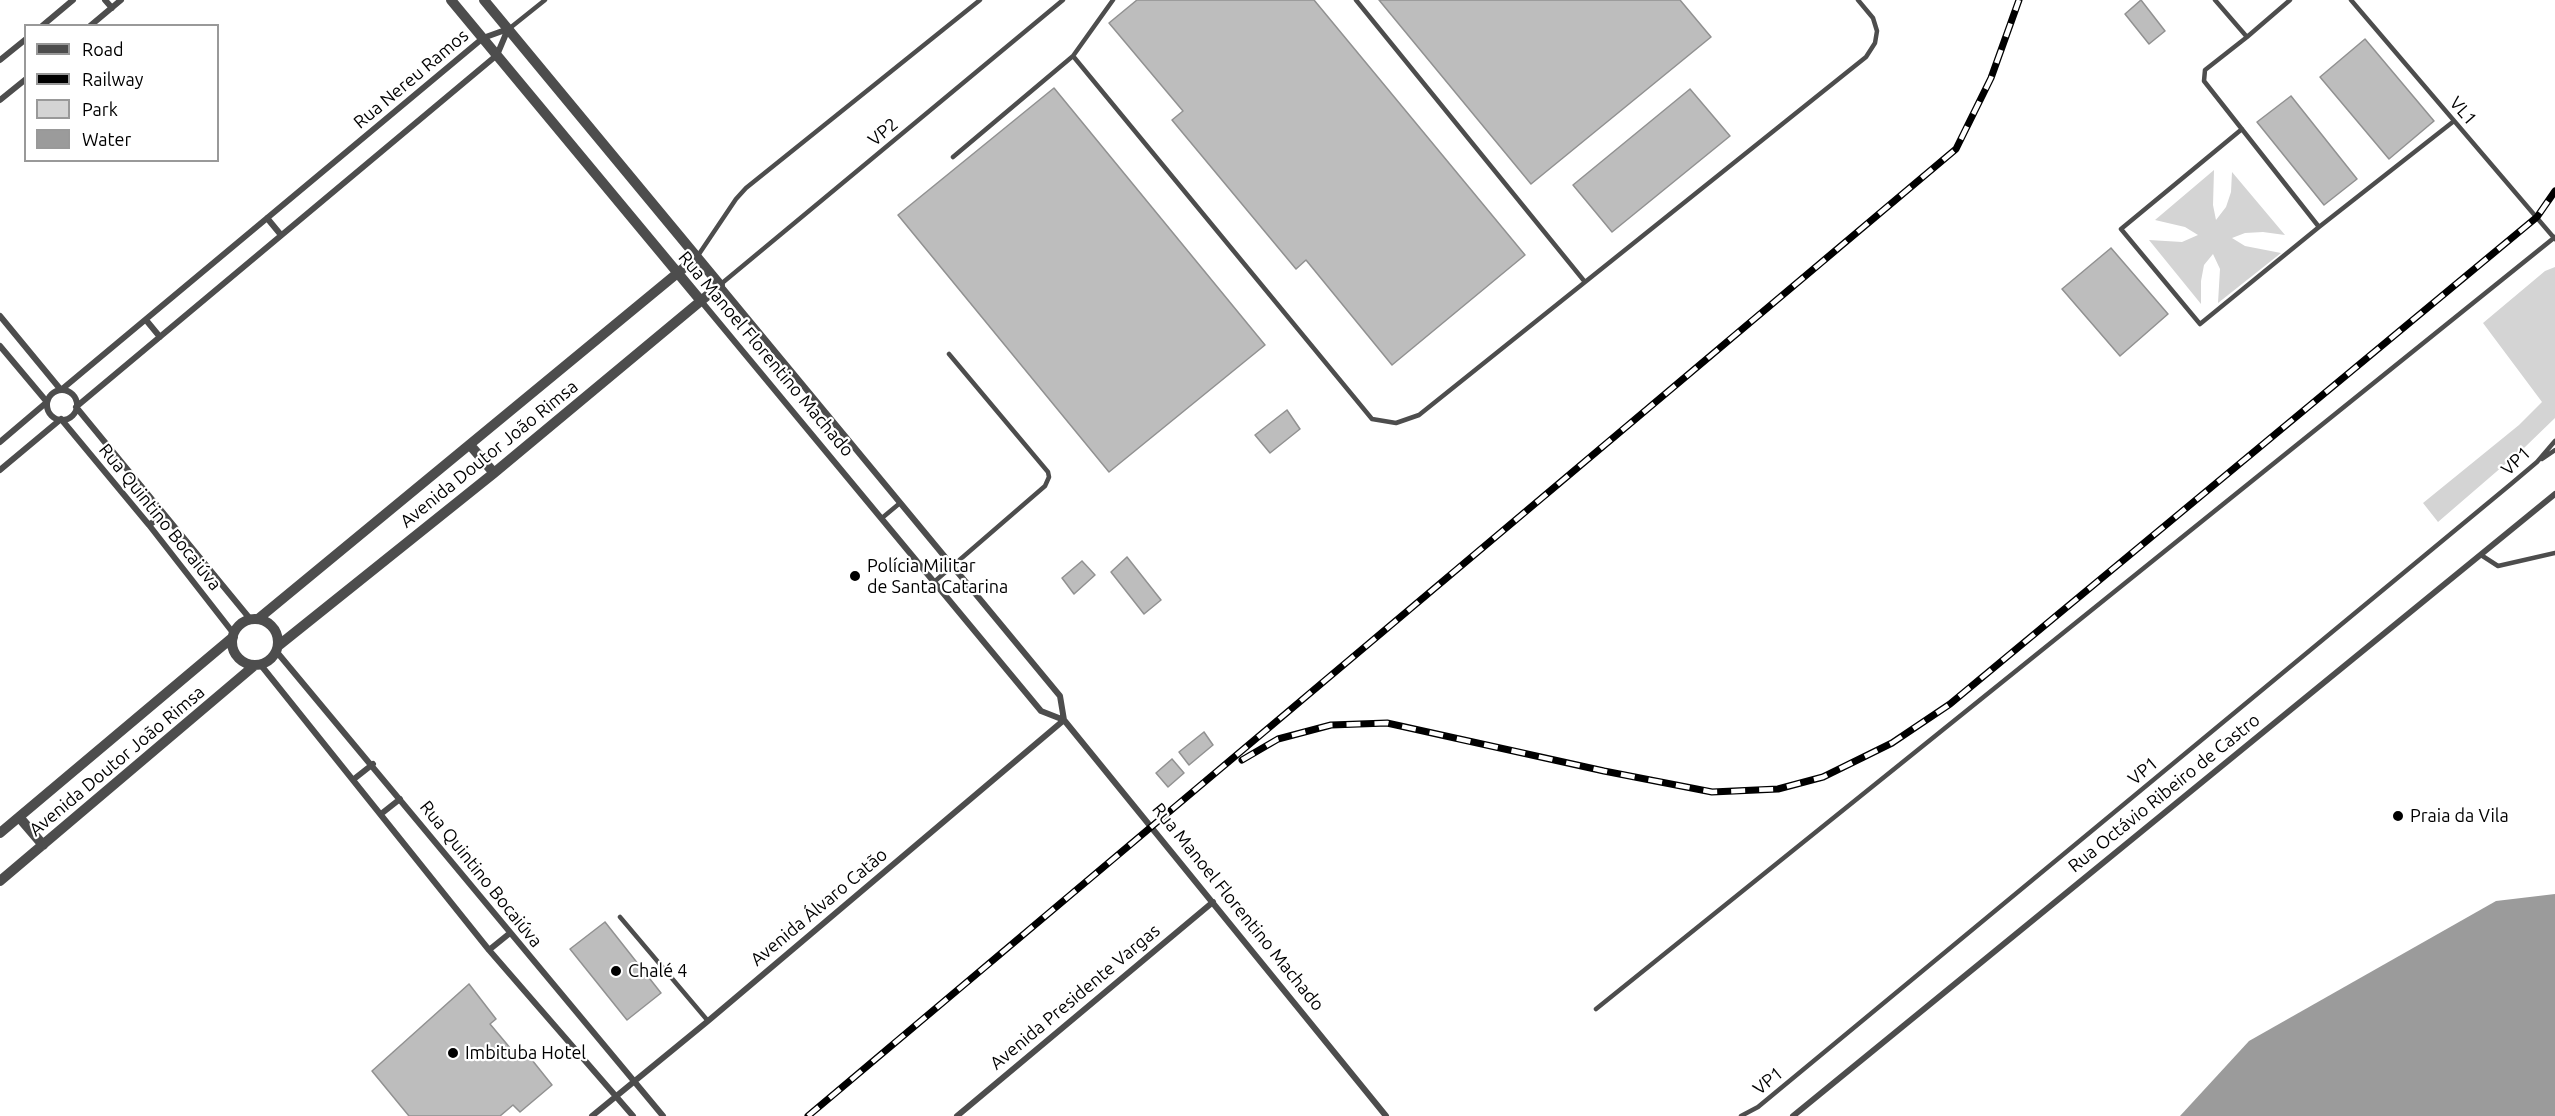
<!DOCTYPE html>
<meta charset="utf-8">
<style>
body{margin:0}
#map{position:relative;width:2555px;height:1116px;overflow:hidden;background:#fff;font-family:Ubuntu,sans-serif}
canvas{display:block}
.legend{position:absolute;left:24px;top:24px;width:195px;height:138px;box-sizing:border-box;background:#fff;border:2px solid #999;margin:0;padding:8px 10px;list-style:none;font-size:18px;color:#000}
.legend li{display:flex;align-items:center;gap:12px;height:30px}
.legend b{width:30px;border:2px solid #999}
</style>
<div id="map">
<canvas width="2555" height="1116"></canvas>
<ul class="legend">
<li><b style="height:8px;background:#4d4d4d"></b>Road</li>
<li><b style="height:8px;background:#000"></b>Railway</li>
<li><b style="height:16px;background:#d4d4d4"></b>Park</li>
<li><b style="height:16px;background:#9b9b9b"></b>Water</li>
</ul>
</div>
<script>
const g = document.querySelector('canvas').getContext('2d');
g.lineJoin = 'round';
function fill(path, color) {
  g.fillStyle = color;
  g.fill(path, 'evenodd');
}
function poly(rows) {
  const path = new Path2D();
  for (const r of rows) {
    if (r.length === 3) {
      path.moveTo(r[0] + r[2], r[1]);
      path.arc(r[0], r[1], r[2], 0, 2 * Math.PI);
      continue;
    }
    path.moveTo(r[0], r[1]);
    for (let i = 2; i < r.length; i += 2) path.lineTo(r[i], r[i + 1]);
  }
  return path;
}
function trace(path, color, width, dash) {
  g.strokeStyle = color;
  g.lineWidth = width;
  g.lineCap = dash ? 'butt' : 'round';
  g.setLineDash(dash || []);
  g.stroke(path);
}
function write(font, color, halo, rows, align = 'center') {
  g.font = font + ' Ubuntu,sans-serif';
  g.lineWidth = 4.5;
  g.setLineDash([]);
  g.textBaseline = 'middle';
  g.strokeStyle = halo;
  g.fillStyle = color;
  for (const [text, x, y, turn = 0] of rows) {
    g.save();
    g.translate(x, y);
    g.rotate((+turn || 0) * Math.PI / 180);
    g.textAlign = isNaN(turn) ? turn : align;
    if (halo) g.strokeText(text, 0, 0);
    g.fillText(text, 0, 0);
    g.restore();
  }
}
fill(poly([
 [2214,170,2213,205,2216,220,2226,207,2231,192,2232,172,2285,235,2263,232,2245,233,2232,238,2245,246,2281,253,2218,303,2220,269,2213,254,2204,265,2201,281,2201,304,2149,240,2182,242,2198,235,2185,227,2155,220],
 [2555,267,2555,418,2525,447,2438,522,2423,503,2519,425,2542,402,2483,323,2545,271]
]), '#d4d4d4');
fill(poly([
 [2555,894,2555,1116,2180,1116,2249,1041,2496,901]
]), '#9b9b9b');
const building = poly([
 [1137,0,1314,0,1525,255,1392,365,1306,260,1296,269,1172,120,1183,111,1109,23,1137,0],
 [1379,0,1680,0,1711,37,1531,184,1379,0],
 [2141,0,2165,31,2149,44,2125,14,2141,0],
 [2365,39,2434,121,2389,159,2320,77,2365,39],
 [1054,88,1265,345,1109,472,898,215,1054,88],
 [1690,89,1730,136,1612,232,1573,185,1690,89],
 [2291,96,2357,179,2324,205,2257,122,2291,96],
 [2111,248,2168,314,2120,356,2062,289,2111,248],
 [1287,410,1300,429,1270,453,1255,435,1287,410],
 [1127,557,1161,600,1144,614,1111,572,1127,557],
 [1082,561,1095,575,1074,594,1062,578,1082,561],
 [1204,732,1213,745,1189,765,1179,752,1204,732],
 [1172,759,1184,773,1168,787,1156,773,1172,759],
 [605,922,661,993,627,1020,570,949,605,922],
 [469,984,496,1019,490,1024,516,1055,524,1050,552,1085,520,1112,513,1105,500,1116,409,1116,372,1071,469,984]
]);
fill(building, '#bdbdbd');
trace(building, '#919191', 1.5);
trace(poly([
 [1356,0,1585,282],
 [2215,0,2247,37,2290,0],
 [2351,0,2555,239],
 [510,28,545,0],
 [2247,37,2205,70,2204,81,2319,227,2454,121],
 [1073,56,1113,0],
 [2242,129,2121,229,2200,324,2319,227],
 [953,157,1073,56,1372,419,1396,423,1419,415,1866,57,1875,43,1877,31,1873,18,1858,0],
 [697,257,736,199,746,188,980,0],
 [721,284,1063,0],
 [2542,459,2555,450],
 [882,518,900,503],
 [2481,555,2498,566,2555,553],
 [934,582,1045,486,1049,477,1048,472,949,354],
 [620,917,708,1021],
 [1596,1009,2555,237],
 [1741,1116,1758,1107,2511,484,2537,462,2555,441]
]), '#4d4d4d', 4.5);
trace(poly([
 [105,0,112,8],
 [42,26,73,0],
 [90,26,121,0],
 [0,60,26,39],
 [0,100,26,79],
 [267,218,281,235],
 [720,285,1060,696,1064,720],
 [701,301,1041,711,1064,720,1386,1116],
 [0,316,61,390,483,38,508,29],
 [146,320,160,337],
 [0,346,47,402,0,442],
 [62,405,15],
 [0,470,61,419,149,525,234,634],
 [149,525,164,514],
 [251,620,76,407,497,55,508,29],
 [276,651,663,1116],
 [260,664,489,950,633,1116],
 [354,779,373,764],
 [381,814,400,799],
 [489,950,510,933],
 [592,1116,708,1021,1064,720],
 [957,1116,1213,902],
 [1793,1116,2555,494]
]), '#4d4d4d', 6);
trace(poly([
 [451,0,701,301],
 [470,445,494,473],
 [258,619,697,257],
 [255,642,23],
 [278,646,494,473,720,285,484,0],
 [19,817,43,845],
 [0,833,233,637],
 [0,881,255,665]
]), '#4d4d4d', 10);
const rail = poly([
 [1242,760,1278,739,1331,725,1387,723,1604,771,1712,792,1778,789,1823,777,1892,743,1950,704,2537,217,2555,191],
 [808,1116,1956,149,1991,78,2019,0]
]);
trace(rail, '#000', 7);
trace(rail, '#fff', 4.5, [14]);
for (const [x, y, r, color] of [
 [855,576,6,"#000"],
 [2398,816,6,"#000"],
 [616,971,6,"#000"],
 [453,1053,6,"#000"]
]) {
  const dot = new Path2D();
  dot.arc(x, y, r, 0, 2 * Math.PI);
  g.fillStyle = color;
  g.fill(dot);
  trace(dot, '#fff', 2);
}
write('18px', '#000', '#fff', [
 ["Rua Nereu Ramos",411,79,-40],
 ["VL1",2463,111,49],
 ["VP2",883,132,-40],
 ["Rua Manoel Florentino Machado",766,354,50],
 ["Avenida Doutor João Rimsa",489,454,-39],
 ["VP1",2516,461,-43],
 ["Rua Quintino Bocaiúva",160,517,51],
 ["Avenida Doutor João Rimsa",117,761,-40],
 ["VP1",2143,771,-40],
 ["Rua Octávio Ribeiro de Castro",2164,793,-39],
 ["Rua Quintino Bocaiúva",481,874,51],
 ["Avenida Álvaro Catão",819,907,-40],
 ["Rua Manoel Florentino Machado",1238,907,51],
 ["Avenida Presidente Vargas",1075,997,-40],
 ["VP1",1768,1081,-39]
]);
write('18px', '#000', '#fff', [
 ["Polícia Militar",867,566],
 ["de Santa Catarina",867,587],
 ["Praia da Vila",2410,816],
 ["Chalé 4",628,971],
 ["Imbituba Hotel",465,1053]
], 'left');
</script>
